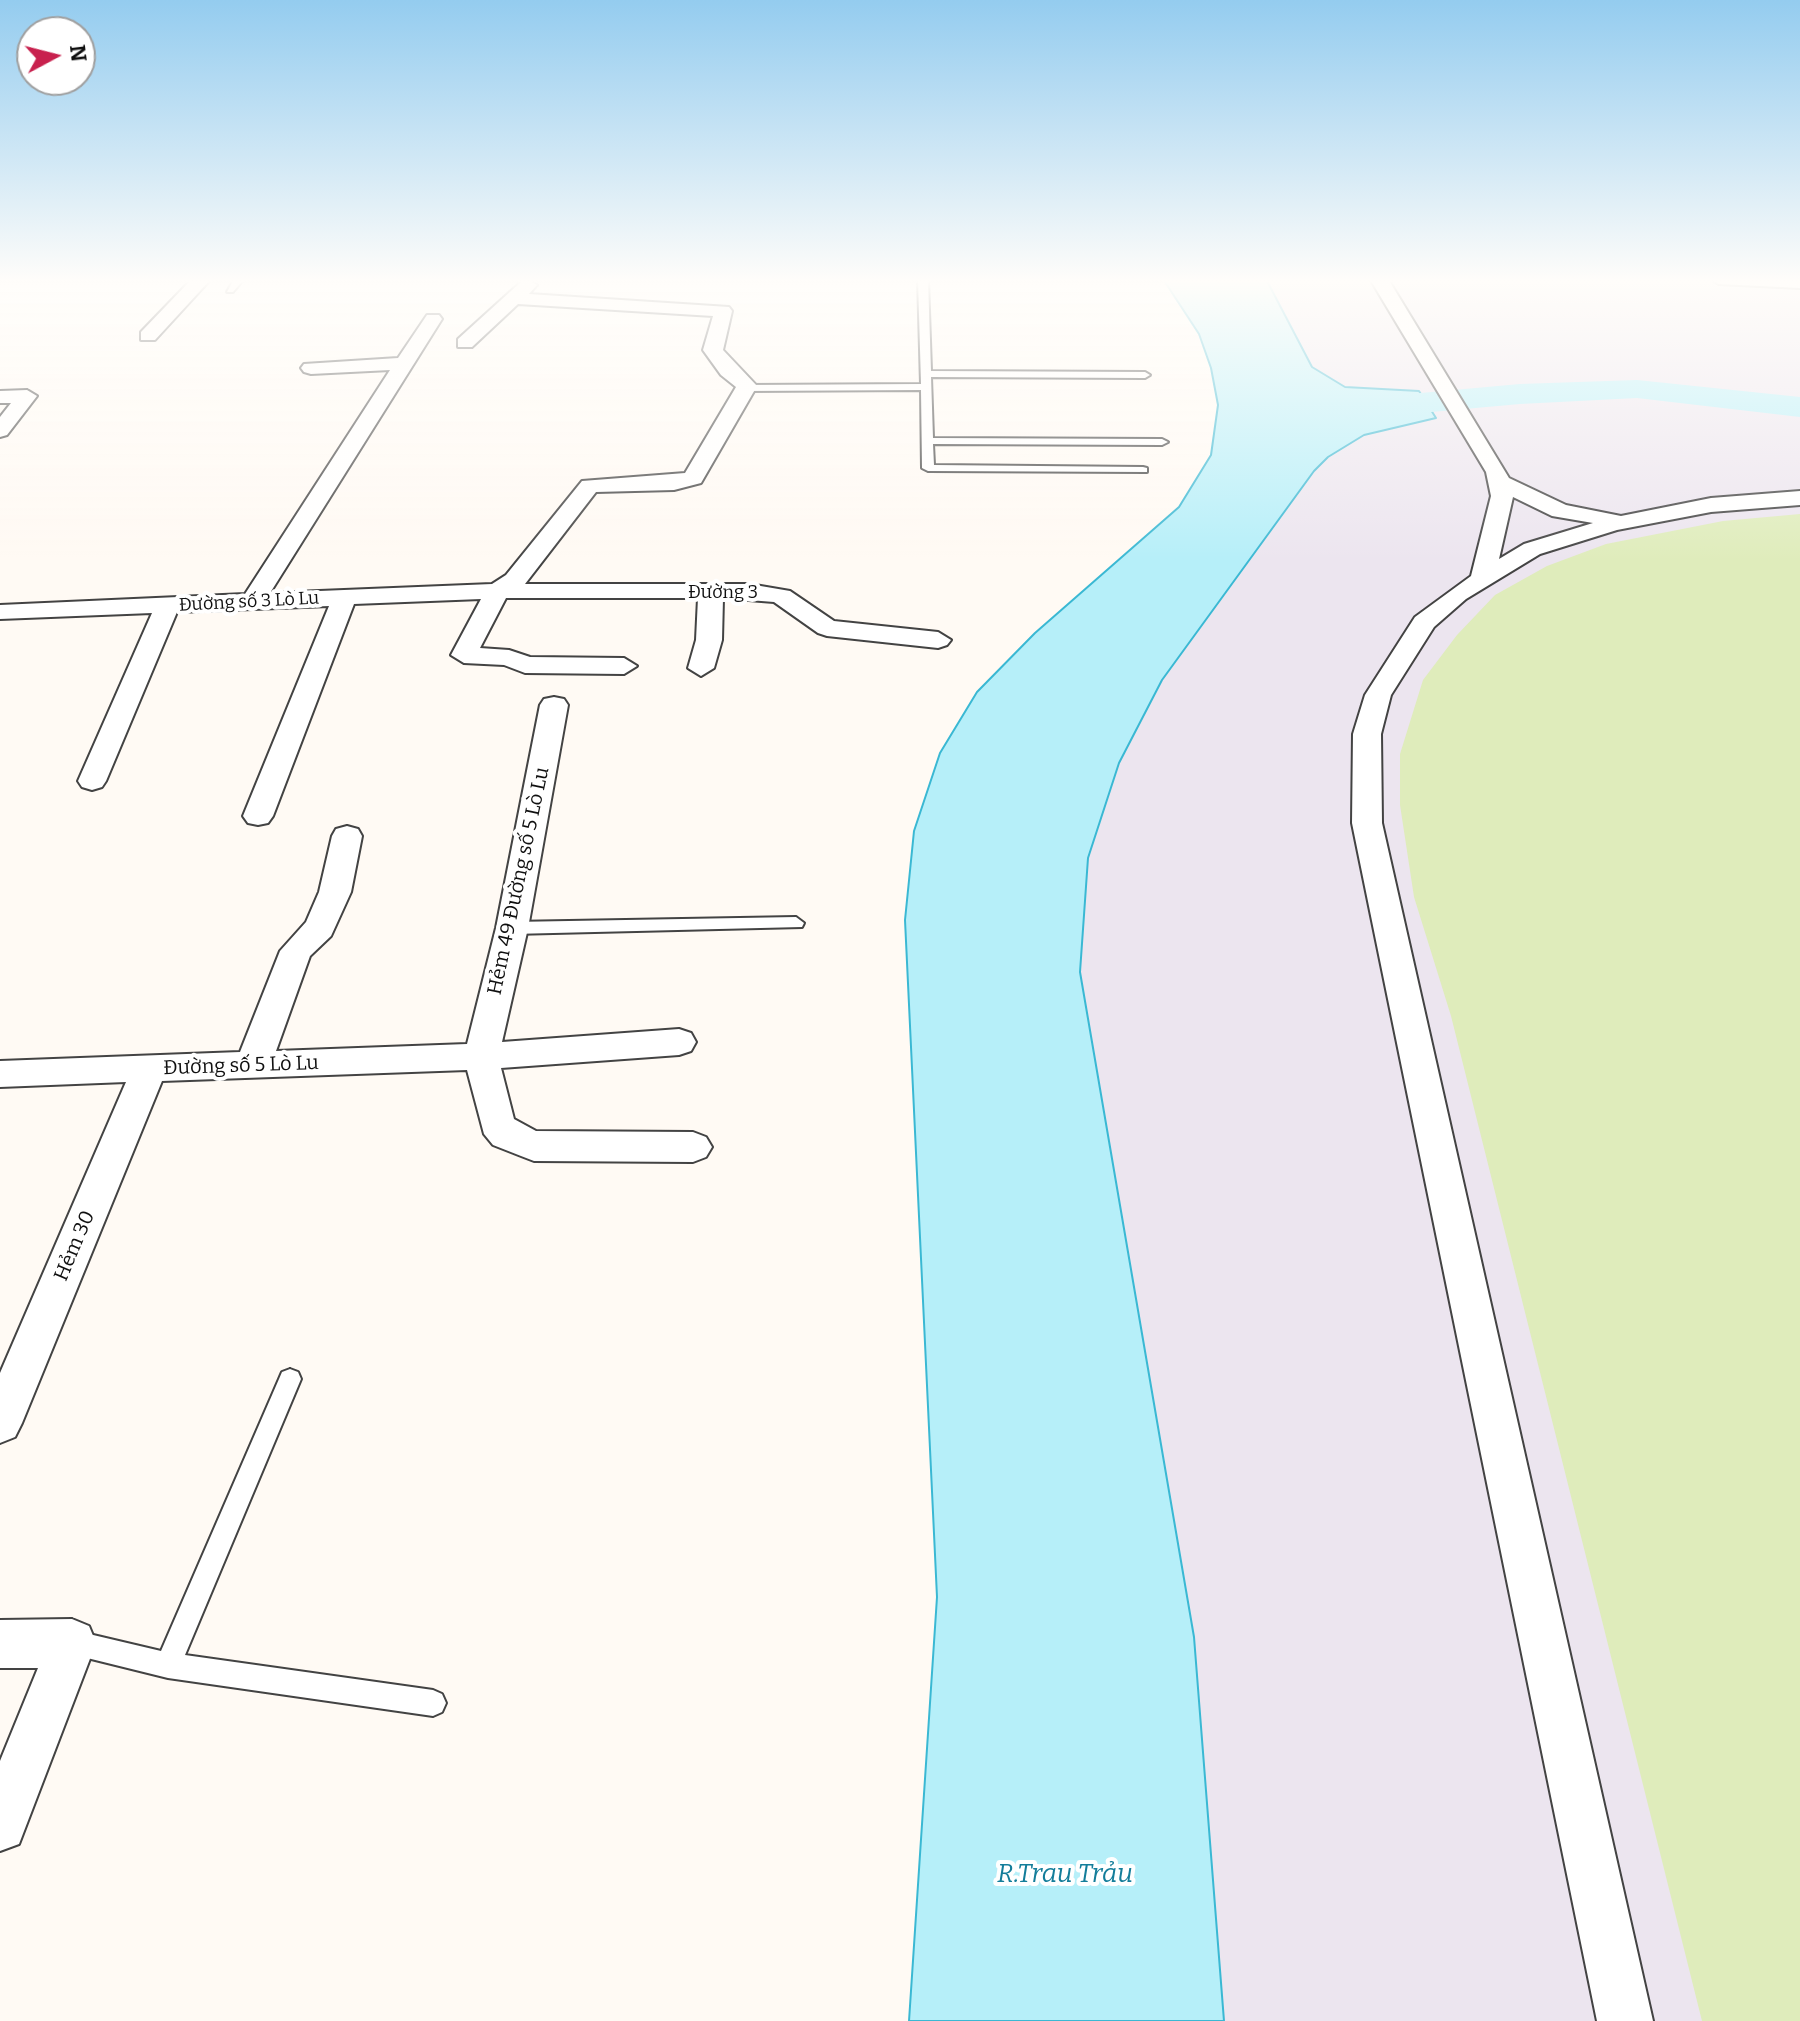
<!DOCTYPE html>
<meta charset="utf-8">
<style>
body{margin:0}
#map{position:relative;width:1800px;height:2021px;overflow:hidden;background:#fffaf4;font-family:Bitter,serif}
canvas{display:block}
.north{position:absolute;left:16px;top:16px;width:80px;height:80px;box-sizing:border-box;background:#fff;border:2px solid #9f9f9f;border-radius:50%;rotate:83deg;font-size:22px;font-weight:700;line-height:32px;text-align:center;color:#101010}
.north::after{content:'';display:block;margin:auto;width:28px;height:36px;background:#c8214e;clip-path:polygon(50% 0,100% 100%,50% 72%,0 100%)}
</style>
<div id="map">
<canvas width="1800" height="2021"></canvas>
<div class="north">N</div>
</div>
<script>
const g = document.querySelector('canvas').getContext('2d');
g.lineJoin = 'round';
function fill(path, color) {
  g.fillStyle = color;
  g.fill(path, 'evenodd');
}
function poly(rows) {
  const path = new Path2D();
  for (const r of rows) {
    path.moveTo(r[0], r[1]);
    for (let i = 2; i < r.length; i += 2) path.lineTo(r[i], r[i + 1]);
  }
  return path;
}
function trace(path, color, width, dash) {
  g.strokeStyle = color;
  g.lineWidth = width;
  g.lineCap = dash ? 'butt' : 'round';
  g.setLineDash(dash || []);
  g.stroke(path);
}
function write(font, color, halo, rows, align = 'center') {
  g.font = font + ' Bitter,serif';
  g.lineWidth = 8;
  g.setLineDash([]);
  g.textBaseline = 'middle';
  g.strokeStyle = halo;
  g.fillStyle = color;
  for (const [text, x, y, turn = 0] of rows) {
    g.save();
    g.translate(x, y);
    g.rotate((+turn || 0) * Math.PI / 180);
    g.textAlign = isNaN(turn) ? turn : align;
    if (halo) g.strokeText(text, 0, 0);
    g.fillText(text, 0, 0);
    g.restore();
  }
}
fill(poly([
 [1266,279,1800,279,1800,2021,1224,2021,1194,1637,1080,972,1088,858,1119,763,1162,680,1314,471,1312,367]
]), '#ece5ef');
fill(poly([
 [1800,514,1800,2021,1702,2021,1451,1016,1414,897,1400,805,1400,754,1423,680,1457,635,1495,595,1547,566,1606,544,1723,521]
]), '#dfecbb');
const water = poly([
 [1163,279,1266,279,1312,367,1345,387,1419,391,1436,418,1364,435,1328,457,1314,471,1162,680,1119,763,1088,858,1080,972,1194,1637,1224,2021,909,2021,937,1597,905,920,914,831,940,753,977,692,1035,633,1179,507,1211,455,1218,405,1211,368,1199,334,1163,279]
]);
fill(water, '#b6eff9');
trace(water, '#3ab8d3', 2);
fill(poly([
 [1637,380,1800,397,1800,417,1637,398,1520,404,1354,419,1343,416,1338,409,1343,402,1354,399,1520,384,1637,380]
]), '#b6eff9');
const lane = poly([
 [234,279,244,279,233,292,227,292,234,279],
 [918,279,928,279,931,371,1145,372,1150,375,1145,378,931,377,933,438,1162,439,1168,442,1162,445,933,444,934,465,1143,467,1147,468,1147,472,928,471,922,468,921,390,746,391,741,388,746,385,921,384,918,279],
 [796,917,804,923,802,927,512,934,503,928,512,922,796,917],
 [290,1369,298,1372,301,1379,185,1655,433,1690,442,1694,446,1703,442,1712,433,1716,168,1678,63,1652,59,1643,63,1634,72,1630,161,1651,279,1379,282,1372,290,1369]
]);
const street = poly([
 [192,279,211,279,155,340,141,340,141,332,192,279],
 [1370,279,1388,279,1509,478,1566,505,1621,516,1711,498,1800,491,1800,505,1711,512,1617,530,1540,554,1466,599,1434,627,1391,695,1381,734,1382,823,1653,2021,1597,2021,1352,823,1353,734,1365,695,1415,617,1471,576,1491,496,1486,472,1370,279],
 [1513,497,1552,516,1593,523,1524,544,1499,559,1513,497],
 [1710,279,1800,279,1800,288,1719,284,1710,279],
 [528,280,537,285,529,294,729,307,732,311,723,350,757,386,701,483,674,490,596,492,525,584,749,584,790,591,834,621,938,632,951,640,947,645,938,648,827,636,818,633,774,602,723,598,722,640,714,668,701,676,688,668,696,640,698,598,506,598,480,648,509,650,530,657,624,658,637,666,624,674,525,673,504,665,464,663,451,655,481,599,354,604,273,816,268,823,258,825,248,823,243,816,329,606,177,612,106,781,102,787,92,790,82,787,78,781,152,613,0,619,0,605,245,594,390,370,311,374,304,372,301,368,304,364,398,358,427,315,439,315,442,319,270,593,492,584,506,575,582,481,685,473,736,387,721,375,703,350,713,316,518,304,472,347,458,347,458,339,522,281,528,280],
 [27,390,37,396,7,435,0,437,0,417,11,403,0,403,0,391,27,390],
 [554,697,564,699,568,705,528,928,502,1042,679,1029,691,1033,696,1042,691,1051,679,1055,501,1068,514,1119,536,1131,693,1132,706,1137,712,1147,706,1157,693,1162,534,1161,521,1156,493,1145,484,1134,467,1070,162,1081,22,1423,15,1437,0,1443,0,1373,126,1082,0,1087,0,1061,240,1052,280,951,306,922,319,892,332,836,336,829,347,826,358,829,362,836,351,892,331,936,310,956,276,1051,467,1044,496,928,540,705,544,699,554,697],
 [72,1619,89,1626,96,1643,19,1844,0,1851,0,1761,38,1668,0,1668,0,1620,72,1619]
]);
trace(lane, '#434343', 4);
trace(street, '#434343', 4);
fill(lane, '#fff');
fill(street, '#fff');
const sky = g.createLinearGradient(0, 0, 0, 562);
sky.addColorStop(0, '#94ccef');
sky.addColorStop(0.5, '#fffdfa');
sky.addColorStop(1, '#fffdfa00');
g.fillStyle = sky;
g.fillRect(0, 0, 1800, 562);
write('18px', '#101010', '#fff', [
 ["Đường 3",723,593],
 ["Đường số 3 Lò Lu",249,602,-3]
]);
write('20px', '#101010', '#fff', [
 ["Hẻm 49 Đường số 5 Lò Lu",519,881,-78],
 ["Đường số 5 Lò Lu",241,1066,-2],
 ["Hẻm 30",75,1246,-67]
]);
write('italic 26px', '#137d9a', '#fff', [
 ["R.Trau Trảu",1065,1875]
]);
</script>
